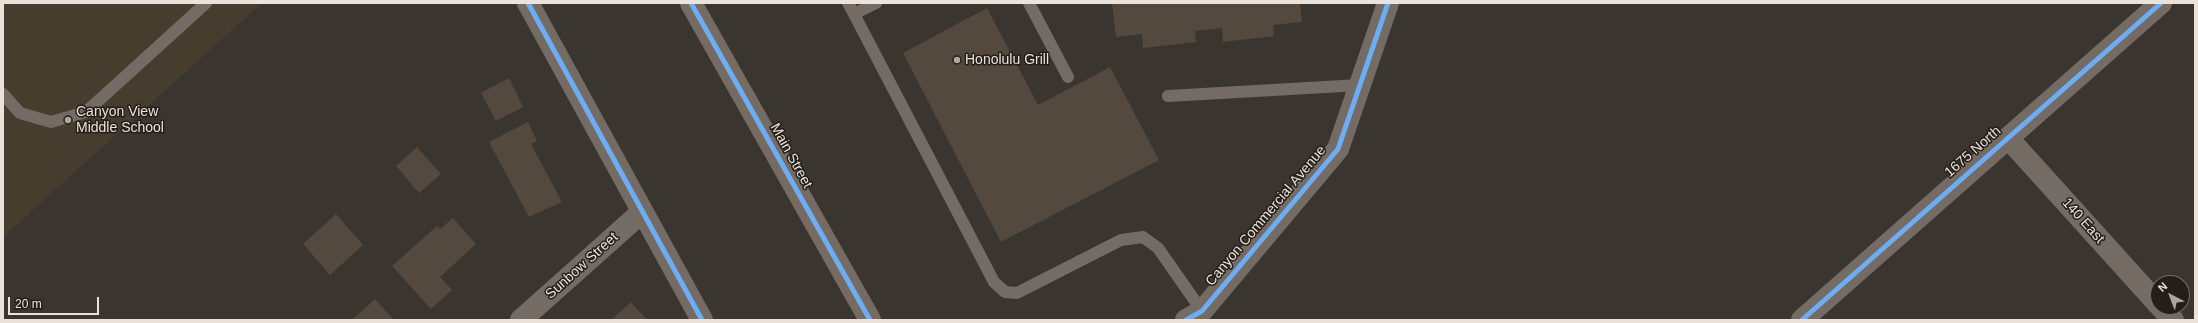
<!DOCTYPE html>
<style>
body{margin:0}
#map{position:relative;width:2198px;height:323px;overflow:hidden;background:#3b352f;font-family:Arial,sans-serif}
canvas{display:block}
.frame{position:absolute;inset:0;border:4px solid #eae2db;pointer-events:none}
.north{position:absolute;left:2150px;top:275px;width:40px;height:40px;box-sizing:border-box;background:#231e18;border:1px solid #736c66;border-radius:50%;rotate:318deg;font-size:11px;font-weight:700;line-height:16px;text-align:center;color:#eae2db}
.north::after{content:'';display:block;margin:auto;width:14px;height:18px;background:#ada59f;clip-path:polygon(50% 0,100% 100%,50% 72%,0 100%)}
.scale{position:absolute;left:8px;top:297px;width:91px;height:18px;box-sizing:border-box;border:2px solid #eae2db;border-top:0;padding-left:5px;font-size:12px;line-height:14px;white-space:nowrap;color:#eae2db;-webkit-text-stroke:3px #231e18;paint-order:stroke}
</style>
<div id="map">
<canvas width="2198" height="323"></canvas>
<div class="frame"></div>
<div class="north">N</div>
<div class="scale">20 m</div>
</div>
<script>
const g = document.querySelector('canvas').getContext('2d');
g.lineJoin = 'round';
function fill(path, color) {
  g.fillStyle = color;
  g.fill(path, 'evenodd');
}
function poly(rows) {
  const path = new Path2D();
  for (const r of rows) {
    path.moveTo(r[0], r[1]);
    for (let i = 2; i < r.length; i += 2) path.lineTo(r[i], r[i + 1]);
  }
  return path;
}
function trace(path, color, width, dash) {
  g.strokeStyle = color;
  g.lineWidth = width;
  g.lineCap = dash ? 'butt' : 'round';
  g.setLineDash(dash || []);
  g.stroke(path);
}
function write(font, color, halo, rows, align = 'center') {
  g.font = font + ' Arial,sans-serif';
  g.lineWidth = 3;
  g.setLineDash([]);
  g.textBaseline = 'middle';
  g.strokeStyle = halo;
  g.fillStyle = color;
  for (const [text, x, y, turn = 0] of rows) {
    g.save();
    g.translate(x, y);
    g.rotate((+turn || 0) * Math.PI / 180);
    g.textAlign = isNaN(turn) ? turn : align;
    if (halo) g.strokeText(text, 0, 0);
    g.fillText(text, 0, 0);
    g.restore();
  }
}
fill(poly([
 [3,3,262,3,3,237]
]), '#473d2e');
fill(poly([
 [1112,3,1300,3,1302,22,1273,25,1274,36,1223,42,1222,28,1195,31,1196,42,1143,48,1142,34,1116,37],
 [987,8,1038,105,1110,67,1159,160,1001,242,903,53],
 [509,78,523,107,496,121,481,93],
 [528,122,537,141,531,144,562,202,529,217,489,142],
 [417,147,441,174,419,193,396,166],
 [336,214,363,245,330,275,303,244],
 [453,218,476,244,440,277,452,290,431,309,392,266,437,226,440,229],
 [375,299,394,320,352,320],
 [631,302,647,320,611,320]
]), '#53493e');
trace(poly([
 [848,3,854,14],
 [876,3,854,14,994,282,1005,292,1017,293,1121,240,1143,237,1158,248,1202,311],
 [1029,3,1068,77],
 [3,94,20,113,51,122,86,112,206,3],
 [1168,96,1360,85]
]), '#746b64', 12);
trace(poly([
 [528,3,702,320],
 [2008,138,2158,304],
 [2161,307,2173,320],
 [521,320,642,212],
 [1186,320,1202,311,1338,149,1388,3],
 [1802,320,2161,3]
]), '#746b64', 22);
trace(poly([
 [691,3,870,320]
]), '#756b62', 22);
trace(poly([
 [528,3,702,320],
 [691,3,870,320],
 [1186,320,1202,311,1338,149,1388,3],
 [1802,320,2161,3]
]), '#6dadf4', 5);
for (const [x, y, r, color] of [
 [957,60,4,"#ada59f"],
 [68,120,4,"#ada59f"]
]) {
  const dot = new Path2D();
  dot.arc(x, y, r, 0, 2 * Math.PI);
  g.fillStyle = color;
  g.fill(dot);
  trace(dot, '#231e18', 1.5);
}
write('14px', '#eae2db', '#231e18', [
 ["Honolulu Grill",965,60],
 ["Canyon View",76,112],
 ["Middle School",76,128]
], 'left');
write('14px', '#eae2db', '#231e18', [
 ["1675 North",1973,152,-41],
 ["Main Street",791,156,61],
 ["Canyon Commercial Avenue",1266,216,-50],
 ["140 East",2083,221,48],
 ["Sunbow Street",582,266,-42]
]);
</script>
